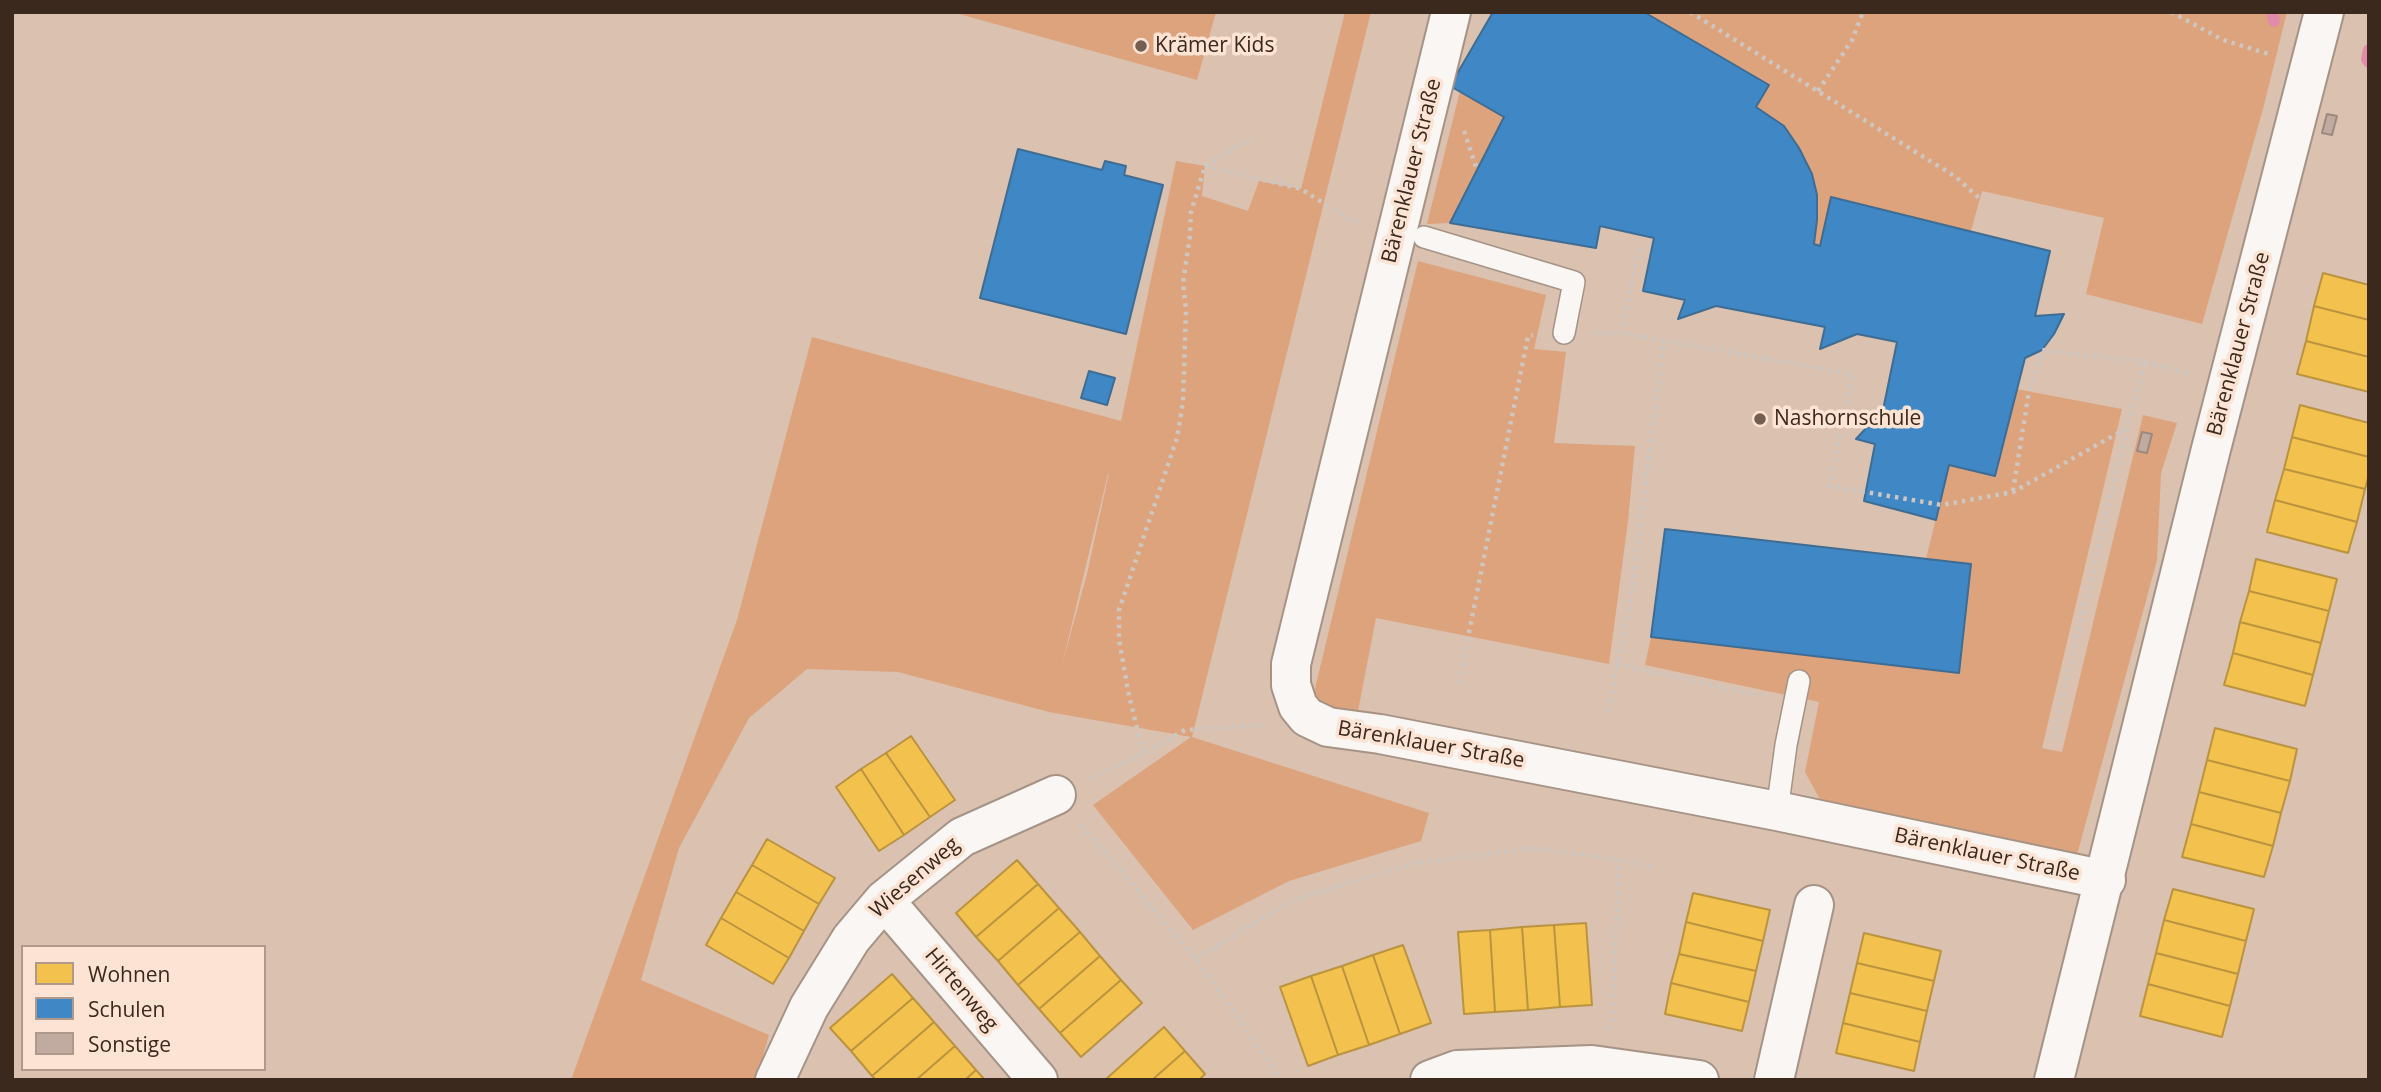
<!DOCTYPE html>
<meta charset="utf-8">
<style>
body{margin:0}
#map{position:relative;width:2381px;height:1092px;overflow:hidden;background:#dac1b0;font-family:"Open Sans",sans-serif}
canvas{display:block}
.frame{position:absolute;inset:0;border:14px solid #3b291d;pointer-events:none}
.legend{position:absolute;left:21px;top:945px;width:245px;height:126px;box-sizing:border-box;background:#fce3d4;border:2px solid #af998b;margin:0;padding:9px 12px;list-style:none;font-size:21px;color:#3b291d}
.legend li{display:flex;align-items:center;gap:14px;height:35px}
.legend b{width:35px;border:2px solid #af998b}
</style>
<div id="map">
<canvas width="2381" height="1092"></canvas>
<div class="frame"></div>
<ul class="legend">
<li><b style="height:19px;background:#f2c14e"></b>Wohnen</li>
<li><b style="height:19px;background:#3f88c5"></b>Schulen</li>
<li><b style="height:19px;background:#c1aba1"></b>Sonstige</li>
</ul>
</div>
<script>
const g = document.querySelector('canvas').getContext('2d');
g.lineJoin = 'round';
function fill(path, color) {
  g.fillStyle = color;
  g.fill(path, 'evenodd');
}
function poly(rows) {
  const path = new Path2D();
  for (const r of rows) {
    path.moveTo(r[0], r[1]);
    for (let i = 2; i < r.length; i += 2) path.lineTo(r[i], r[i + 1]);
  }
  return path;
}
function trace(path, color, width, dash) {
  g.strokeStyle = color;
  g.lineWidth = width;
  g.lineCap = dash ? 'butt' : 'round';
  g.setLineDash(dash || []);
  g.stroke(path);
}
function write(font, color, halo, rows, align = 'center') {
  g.font = font + ' "Open Sans",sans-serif';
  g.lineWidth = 7;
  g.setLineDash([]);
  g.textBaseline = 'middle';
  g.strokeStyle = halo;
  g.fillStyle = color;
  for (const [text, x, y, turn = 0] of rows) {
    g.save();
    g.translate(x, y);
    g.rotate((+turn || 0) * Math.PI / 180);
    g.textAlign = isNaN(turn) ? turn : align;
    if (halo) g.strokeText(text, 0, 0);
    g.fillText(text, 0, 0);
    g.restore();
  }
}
fill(poly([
 [952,12,1143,13,1216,12,1197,80],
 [1345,12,1371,12,1192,737,1429,813,1421,841,1289,881,1193,930,1093,805,1191,737,1049,712,898,672,807,669,749,718,679,848,641,980,769,1035,761,1063,777,1080,571,1080,737,620,812,337,1121,421,1176,161,1205,166,1202,196,1248,211,1259,181,1301,189],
 [1109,473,1087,574,1062,665,1108,474],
 [1644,12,2287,12,2263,109,2202,324,2086,294,2104,218,1982,191,1971,231,1832,197,1820,246,1814,244,1817,220,1817,195,1812,174,1799,148,1784,126,1756,107,1769,85],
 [1460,91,1504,117,1450,223,1427,224],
 [1418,261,1546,295,1534,349,1566,352,1554,443,1635,446,1628,521,1609,664,1376,618,1357,716,1312,701],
 [2016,389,2122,409,2042,748,2062,752,2143,415,2177,423,2161,473,2157,560,2077,855,1827,812,1805,772,1819,702,1645,665,1651,637,1959,673,1971,565,1926,559,1949,465]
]), '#dda37c');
const homes = poly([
 [2323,273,2369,285,2369,320,2314,306,2323,273],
 [2314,306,2369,320,2369,357,2306,341,2314,306],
 [2306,341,2369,357,2369,392,2297,374,2306,341],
 [2300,405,2369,423,2369,457,2292,437,2300,405],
 [2292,437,2369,457,2369,475,2365,489,2284,469,2292,437],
 [2284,469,2365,489,2357,522,2275,500,2284,469],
 [2275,500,2357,522,2348,553,2267,532,2275,500],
 [2256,559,2337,579,2329,611,2249,591,2256,559],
 [2249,591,2329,611,2321,643,2240,622,2249,591],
 [2240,622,2321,643,2313,675,2233,653,2240,622],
 [2233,653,2313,675,2305,706,2224,685,2233,653],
 [2215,728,2297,749,2290,781,2207,760,2215,728],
 [911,736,955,800,930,817,886,753,911,736],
 [886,753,930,817,904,835,861,769,886,753],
 [2207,760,2290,781,2281,813,2199,792,2207,760],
 [861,769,904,835,879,851,836,787,861,769],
 [2199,792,2281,813,2273,846,2191,824,2199,792],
 [2191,824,2273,846,2264,877,2182,857,2191,824],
 [767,839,835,878,819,904,752,865,767,839],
 [1017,860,1038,884,976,937,956,913,1017,860],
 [752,865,819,904,804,931,736,892,752,865],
 [1038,884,1059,908,998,961,976,937,1038,884],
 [2173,889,2254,909,2246,941,2164,920,2173,889],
 [736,892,804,931,789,958,721,918,736,892],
 [1693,893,1770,910,1763,941,1686,922,1693,893],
 [1059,908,1080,932,1018,985,998,961,1059,908],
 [721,918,789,958,773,984,706,945,721,918],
 [2164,920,2246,941,2238,974,2156,953,2164,920],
 [1686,922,1763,941,1756,971,1679,954,1686,922],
 [1586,923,1592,1005,1560,1007,1554,925,1586,923],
 [1554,925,1560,1007,1528,1010,1522,927,1554,925],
 [1522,927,1528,1010,1495,1012,1490,930,1522,927],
 [1490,930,1495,1012,1464,1014,1458,932,1490,930],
 [1080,932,1100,956,1039,1009,1018,985,1080,932],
 [1864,933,1941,951,1934,981,1857,963,1864,933],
 [1403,945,1431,1023,1400,1034,1373,955,1403,945],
 [2156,953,2238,974,2230,1006,2148,984,2156,953],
 [1679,954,1756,971,1749,1002,1671,983,1679,954],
 [1373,955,1400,1034,1369,1045,1342,966,1373,955],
 [1100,956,1121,980,1060,1033,1039,1009,1100,956],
 [1857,963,1934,981,1927,1011,1850,993,1857,963],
 [1342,966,1369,1045,1338,1055,1311,976,1342,966],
 [892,974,913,998,851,1051,830,1028,892,974],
 [1311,976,1338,1055,1308,1066,1280,987,1311,976],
 [1121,980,1142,1003,1081,1057,1060,1033,1121,980],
 [1671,983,1749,1002,1742,1031,1665,1014,1671,983],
 [2148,984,2230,1006,2222,1037,2140,1016,2148,984],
 [1850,993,1927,1011,1920,1042,1843,1023,1850,993],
 [913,998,934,1022,872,1076,851,1051,913,998],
 [934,1022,955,1046,916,1080,876,1080,872,1076,934,1022],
 [1843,1023,1920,1042,1914,1071,1836,1053,1843,1023],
 [1164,1027,1185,1051,1152,1080,1105,1080,1164,1027],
 [955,1046,976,1070,965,1080,916,1080,955,1046],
 [1185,1051,1205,1074,1199,1080,1152,1080,1185,1051],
 [976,1070,985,1080,965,1080,976,1070]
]);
fill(homes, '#f2c14e');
trace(homes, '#bb933f', 2);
const schools = poly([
 [1493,12,1644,12,1769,85,1756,107,1784,126,1799,148,1812,174,1817,195,1817,220,1814,244,1820,246,1831,197,2050,251,2035,316,2064,314,2054,334,2042,350,2025,358,1995,476,1949,465,1936,520,1864,501,1875,444,1856,439,1883,410,1897,342,1857,334,1820,349,1825,327,1716,306,1678,319,1685,300,1643,291,1654,238,1600,226,1596,248,1450,223,1504,117,1450,86,1493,12],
 [1018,149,1102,170,1105,161,1126,166,1124,175,1163,185,1126,334,980,298,1018,149],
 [1089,371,1115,378,1107,405,1081,398,1089,371],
 [1665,529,1971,564,1959,673,1651,637,1665,529]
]);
fill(schools, '#3f88c5');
trace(schools, '#3e6c93', 2);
trace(poly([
 [2272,12,2274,21],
 [2369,50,2367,59,2369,62]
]), '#e28caa', 12);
const building = poly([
 [2327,114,2337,116,2332,135,2322,133,2327,114],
 [2142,432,2152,434,2147,453,2137,451,2142,432]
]);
fill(building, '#c1aba1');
trace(building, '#9d887e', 2);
const lane = poly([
 [1424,237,1574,282,1564,333],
 [1777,811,1786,745,1799,681]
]);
const street = poly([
 [1451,12,1291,664,1291,685,1298,706,1307,717,1328,727,1380,734,1777,811,2106,880],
 [884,900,1038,1080],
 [775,1080,809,1007,851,939,884,900,962,837,1056,795],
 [1430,1080,1457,1070,1592,1065,1699,1080],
 [1774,1080,1814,905]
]);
const secondary = poly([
 [2054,1080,2211,449,2324,12]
]);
trace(lane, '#a69386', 24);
trace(street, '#a69386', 42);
trace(secondary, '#a69386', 42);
trace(poly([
 [1690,12,1956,177,1979,198],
 [2171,12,2223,40,2272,55],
 [1818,91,1852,40,1863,12],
 [1464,131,1477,170],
 [1205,166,1301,189,1347,218,1359,222],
 [1639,248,1621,333,1852,374,1830,486,1942,505,2013,492,2127,428],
 [1594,333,1621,333],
 [2013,491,2029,391,2042,350,2145,362,2191,374],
 [1617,664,1767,697],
 [1459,683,1528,336,1533,335],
 [1608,711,1631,596,1664,341],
 [2053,738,2127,428,2145,362],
 [1146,752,1140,741,1128,691,1119,639,1119,610,1177,438,1183,402,1186,310,1183,283,1190,235,1191,212,1205,166,1251,139],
 [1091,778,1146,752,1185,730,1263,725],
 [1081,825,1195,958,1282,1080],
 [1195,958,1296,899,1415,863,1535,848,1619,860,1651,867],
 [1608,1030,1612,1021,1619,860]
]), '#cdc6c1', 4.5, [3.5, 5]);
trace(lane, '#f9f6f3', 21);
trace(street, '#f9f6f3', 38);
trace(secondary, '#f9f6f3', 38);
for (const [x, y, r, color] of [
 [1141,46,7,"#735e50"],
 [1760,419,7,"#735e50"]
]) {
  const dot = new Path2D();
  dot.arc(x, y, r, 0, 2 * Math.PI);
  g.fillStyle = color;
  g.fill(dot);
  trace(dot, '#fce3d4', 2.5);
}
write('21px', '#3b291d', '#fce3d4', [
 ["Krämer Kids",1155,46],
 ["Nashornschule",1774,419]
], 'left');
write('21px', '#3b291d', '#fce3d4', [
 ["Bärenklauer Straße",1412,171,-76],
 ["Bärenklauer Straße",2239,344,-75],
 ["Bärenklauer Straße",1431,745,10],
 ["Bärenklauer Straße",1987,855,12],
 ["Wiesenweg",915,878,-41],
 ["Hirtenweg",961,990,50]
]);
</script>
